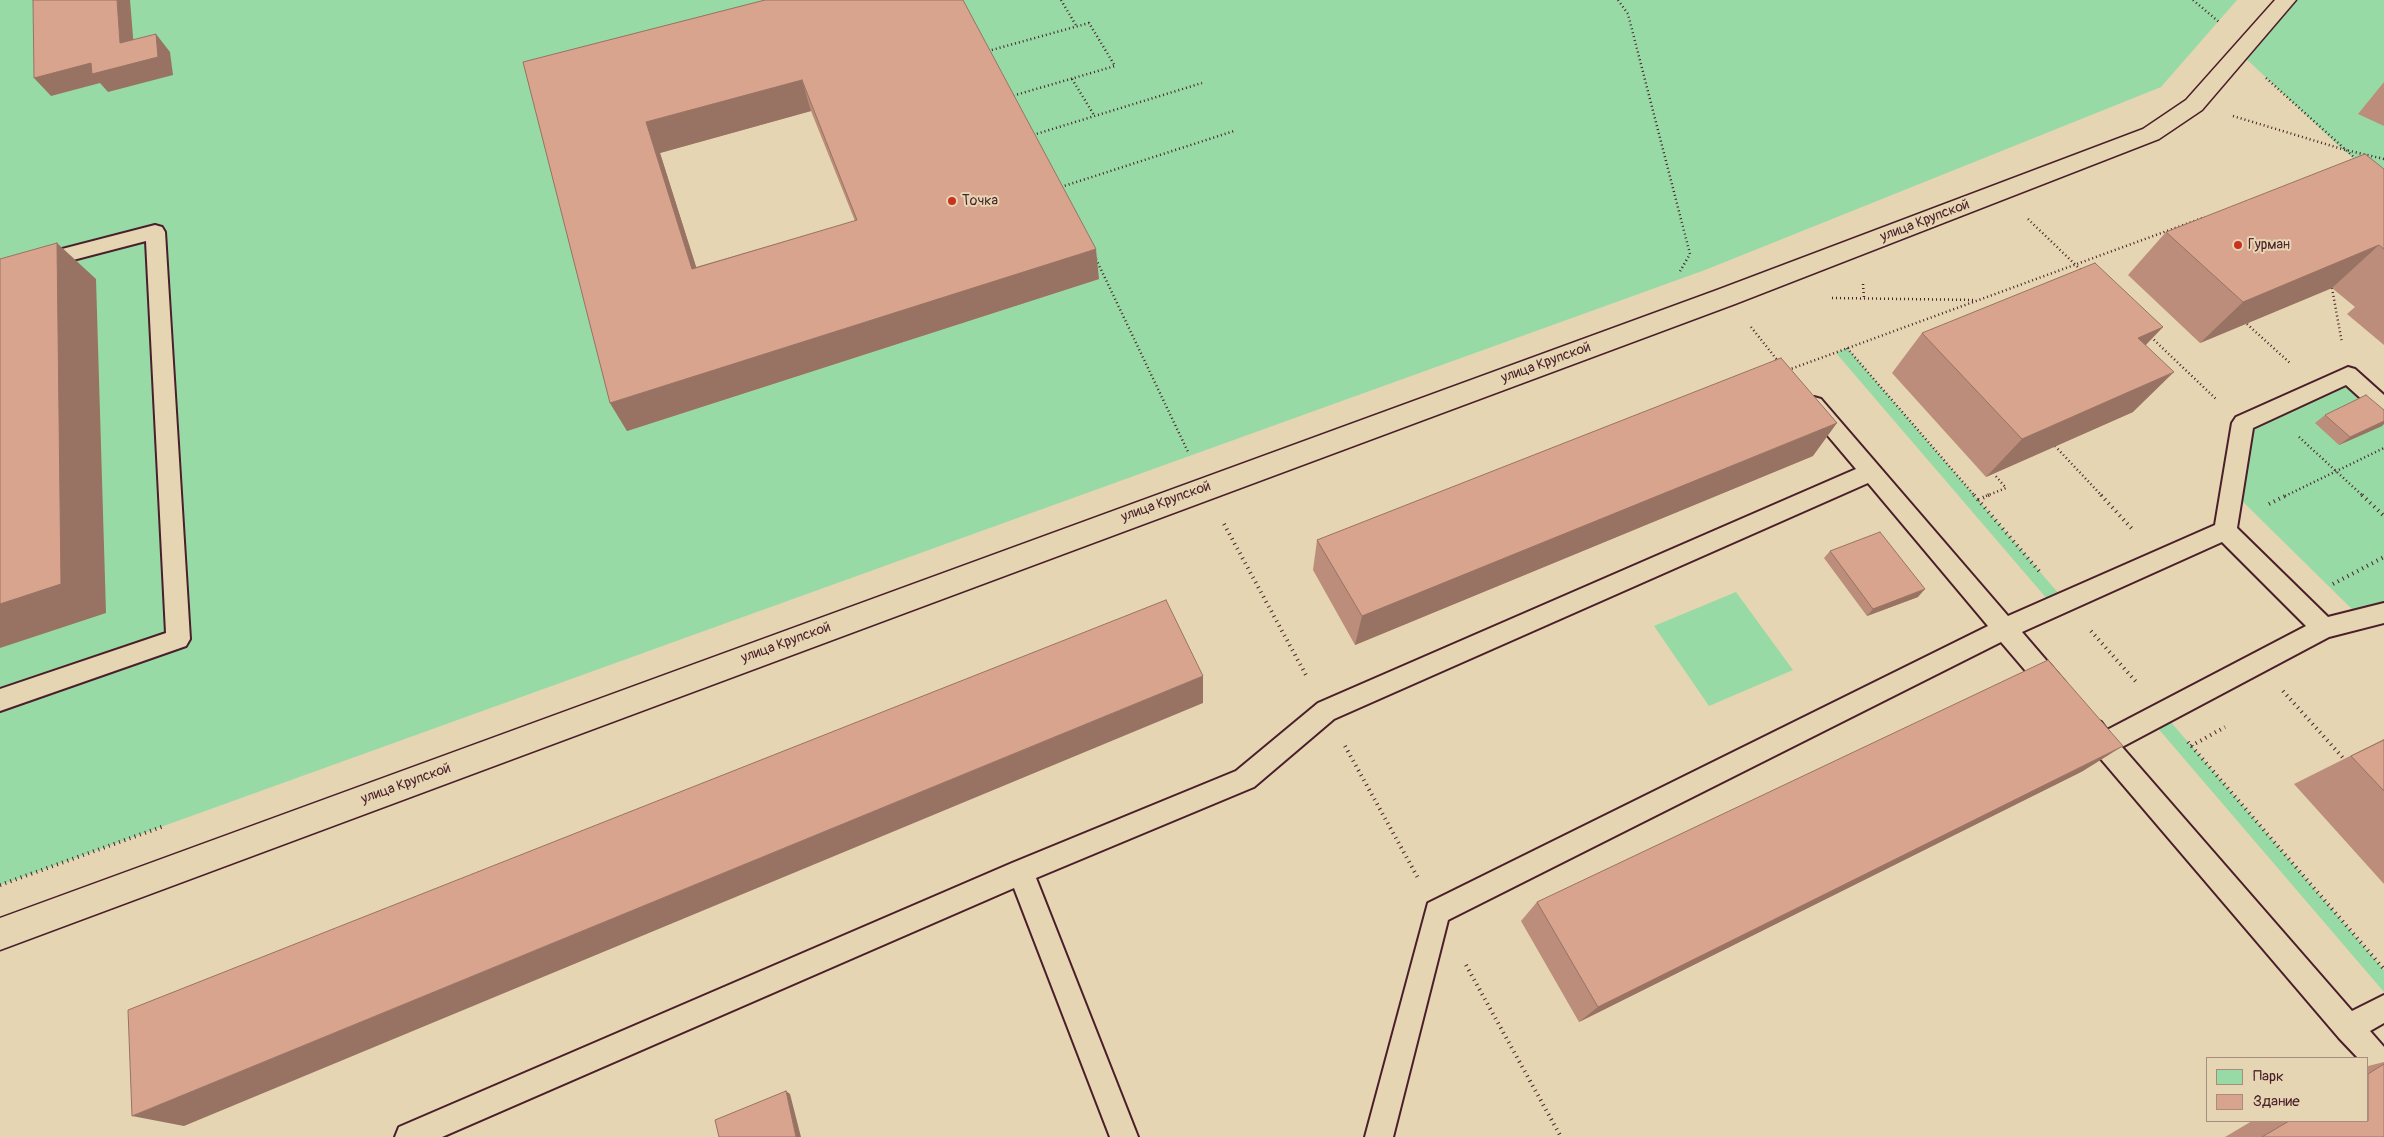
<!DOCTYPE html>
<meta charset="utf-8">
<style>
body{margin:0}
#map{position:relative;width:2384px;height:1137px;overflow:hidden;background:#e6d5b2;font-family:Pangolin,sans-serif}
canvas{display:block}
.legend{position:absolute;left:2206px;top:1057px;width:162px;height:65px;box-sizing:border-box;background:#e6d5b2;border:1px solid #a88c7c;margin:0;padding:6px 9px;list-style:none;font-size:15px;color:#4a1f2b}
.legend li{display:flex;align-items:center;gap:10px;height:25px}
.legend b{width:25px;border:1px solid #a88c7c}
</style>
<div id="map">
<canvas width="2384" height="1137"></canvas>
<ul class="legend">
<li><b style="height:14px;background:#97daa5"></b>Парк</li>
<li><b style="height:14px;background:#d9a48e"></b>Здание</li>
</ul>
</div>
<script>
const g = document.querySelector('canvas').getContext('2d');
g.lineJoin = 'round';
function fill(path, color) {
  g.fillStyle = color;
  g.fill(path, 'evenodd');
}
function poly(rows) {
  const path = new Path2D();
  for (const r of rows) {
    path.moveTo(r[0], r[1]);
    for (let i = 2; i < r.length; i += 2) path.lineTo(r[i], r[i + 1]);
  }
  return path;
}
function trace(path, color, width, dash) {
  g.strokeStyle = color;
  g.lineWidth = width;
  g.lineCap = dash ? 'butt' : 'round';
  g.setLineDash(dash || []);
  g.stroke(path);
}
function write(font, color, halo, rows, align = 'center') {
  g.font = font + ' Pangolin,sans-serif';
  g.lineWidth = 4;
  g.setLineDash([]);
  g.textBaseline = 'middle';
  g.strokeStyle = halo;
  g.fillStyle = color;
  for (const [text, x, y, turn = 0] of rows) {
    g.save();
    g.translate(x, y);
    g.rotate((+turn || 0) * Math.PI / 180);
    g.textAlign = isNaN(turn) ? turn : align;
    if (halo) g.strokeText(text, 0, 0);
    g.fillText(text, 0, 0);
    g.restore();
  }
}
fill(poly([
 [0,0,896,0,540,94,627,430,1098,279,952,0,2237,0,2161,87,1705,270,0,885],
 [2283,0,2384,0,2384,181,2342,149,2240,53],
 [1847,348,2066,602,2054,607,1836,353],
 [2348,375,2384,407,2384,613,2362,619,2233,492,2243,423],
 [1736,592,1793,670,1709,706,1654,626],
 [2163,713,2384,970,2384,992,2150,719]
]), '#97daa5');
const service = poly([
 [155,225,162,227,165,232,190,639,186,646,0,711,0,689,166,633,146,241,0,279,0,265,155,225],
 [2348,367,2355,369,2384,395,2384,415,2377,413,2346,385,2253,428,2237,528,2328,617,2384,603,2384,623,2329,637,2122,747,2352,1011,2384,995,2384,1023,2370,1031,2384,1047,2384,1082,2374,1078,2368,1070,2368,1058,2358,1058,2339,1038,2083,738,2080,730,2083,722,2092,719,2101,722,2107,730,2306,626,2222,542,2022,632,2064,681,2068,689,2064,697,2056,700,2048,697,2001,642,1448,920,1393,1137,1365,1137,1428,903,1988,626,1868,483,1334,719,1254,787,1036,878,1138,1137,1110,1137,1014,888,442,1137,395,1137,399,1127,1012,863,1236,771,1318,703,1856,469,1807,411,1804,405,1807,399,1814,397,1821,399,2008,616,2215,525,2232,423,2236,417,2348,367]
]);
const pedestrian = poly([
 [2275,0,2296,0,2202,110,2159,139,1735,304,0,950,0,918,1717,290,2143,129,2186,100,2275,0]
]);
trace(service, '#4a1f2b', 4);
trace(pedestrian, '#4a1f2b', 3);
trace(poly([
 [1061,0,1077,27],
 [1618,0,1628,14,1690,254,1679,273],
 [2193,0,2219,22],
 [988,51,1089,23,1115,66,1012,96],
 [2266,78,2356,159],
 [1072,79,1094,115],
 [2233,116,2342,149,2384,159],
 [1033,135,1202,83],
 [1061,187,1234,131],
 [2028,219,2083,272],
 [1096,259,1189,454],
 [1863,284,1864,298],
 [2332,288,2342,343],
 [1832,298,1976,300],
 [2247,324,2290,363],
 [1751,327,1778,361],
 [2151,337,2217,400],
 [1847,348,1975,496],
 [1788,370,2205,217],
 [2299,437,2363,496],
 [2055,446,2102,496],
 [1986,496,2006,488,1994,474],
 [2285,496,2384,448]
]), '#4a1f2b', 2.5, [1, 3]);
trace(poly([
 [1974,495,2039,571],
 [2101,495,2133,530],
 [2362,495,2384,516],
 [1978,500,1989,495],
 [2269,504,2287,495],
 [1224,524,1307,677],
 [2333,584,2384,557],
 [2091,631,2138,684],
 [2283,691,2344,759],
 [2188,742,2383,968],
 [1345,746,1418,878],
 [2191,746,2225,727],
 [0,885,164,826],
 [1466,965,1561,1137]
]), '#4a1f2b', 4, [1, 4.5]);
fill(service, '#e6d5b2');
fill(pedestrian, '#e6d5b2');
fill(poly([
 [765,0,1099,279,627,431,610,403,523,62],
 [811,111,855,221,696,267,660,153],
 [2384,82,2384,126,2358,114],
 [2384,169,2384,345,2347,314,2355,307,2332,288,2200,343,2128,275,2166,232],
 [2163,327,2146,345,2133,412,1986,477,1892,373,1922,333],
 [2325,415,2382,426,2339,445,2315,423],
 [1813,456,1355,645,1313,570,1317,540],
 [1830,551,1918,597,1867,616,1824,558],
 [2384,739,2384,884,2294,784],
 [2083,771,1579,1022,1521,921,1537,902],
 [2384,1062,2384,1137,2225,1137,2252,1121,2368,1121,2368,1066]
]), '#bb8d7a');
fill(poly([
 [117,0,130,0,135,61,120,43],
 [156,34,170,52,173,75,108,92,100,83,51,96,34,78],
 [802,80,811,111,660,153,706,298,692,269,646,122],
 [57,243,96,279,106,613,0,648,0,604],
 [2379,245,2332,288,2200,343,2243,302],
 [1096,249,1099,279,627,431,610,403],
 [2163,327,2123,368,2138,338],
 [2174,372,2133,412,1986,477,2022,439],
 [2384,421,2384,424,2382,426,2339,445,2350,437],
 [1837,423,1813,456,1355,645,1362,616],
 [1925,589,1918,597,1867,616,1873,609],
 [1203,676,1203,703,184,1126,132,1116],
 [2123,746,2083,771,1579,1022,1598,1007],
 [786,1091,790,1094,801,1137,796,1137]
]), '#987363');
const building = poly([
 [33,0,117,0,120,43,156,34,158,57,92,74,91,63,34,78,33,0],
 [765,0,963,0,1096,249,610,403,523,62,765,0],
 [802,80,857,220,692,269,646,122,802,80],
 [2365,154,2384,169,2384,249,2379,245,2243,302,2166,232,2365,154],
 [57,243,61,584,0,604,0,259,57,243],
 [2095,263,2163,327,2138,338,2174,372,2022,439,1922,333,2095,263],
 [1781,358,1837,423,1362,616,1317,540,1781,358],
 [2366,395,2384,410,2384,421,2350,437,2325,415,2366,395],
 [1880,532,1925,589,1873,609,1830,551,1880,532],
 [1166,600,1203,676,132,1116,128,1010,1166,600],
 [2048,660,2123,746,1598,1007,1537,902,2048,660],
 [2384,740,2384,791,2351,756,2384,740],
 [2384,1064,2384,1137,2262,1137,2289,1121,2368,1121,2368,1074,2384,1064],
 [786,1091,796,1137,719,1137,715,1120,786,1091]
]);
fill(building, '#d9a48e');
trace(building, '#987363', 1);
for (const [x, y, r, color] of [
 [952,201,5,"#c8321e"],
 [2238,245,5,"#c8321e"]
]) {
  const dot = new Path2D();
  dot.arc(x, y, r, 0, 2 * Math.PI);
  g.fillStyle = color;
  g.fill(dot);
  trace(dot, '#e6d5b2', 2);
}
write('14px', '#4a1f2b', '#e6d5b2', [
 ["Точка",962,201],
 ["Гурман",2248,245]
], 'left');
write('14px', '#4a1f2b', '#e6d5b2', [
 ["улица Крупской",1925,221,-21],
 ["улица Крупской",1546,363,-20],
 ["улица Крупской",1166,502,-20],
 ["улица Крупской",786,643,-20],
 ["улица Крупской",406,784,-20]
]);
</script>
